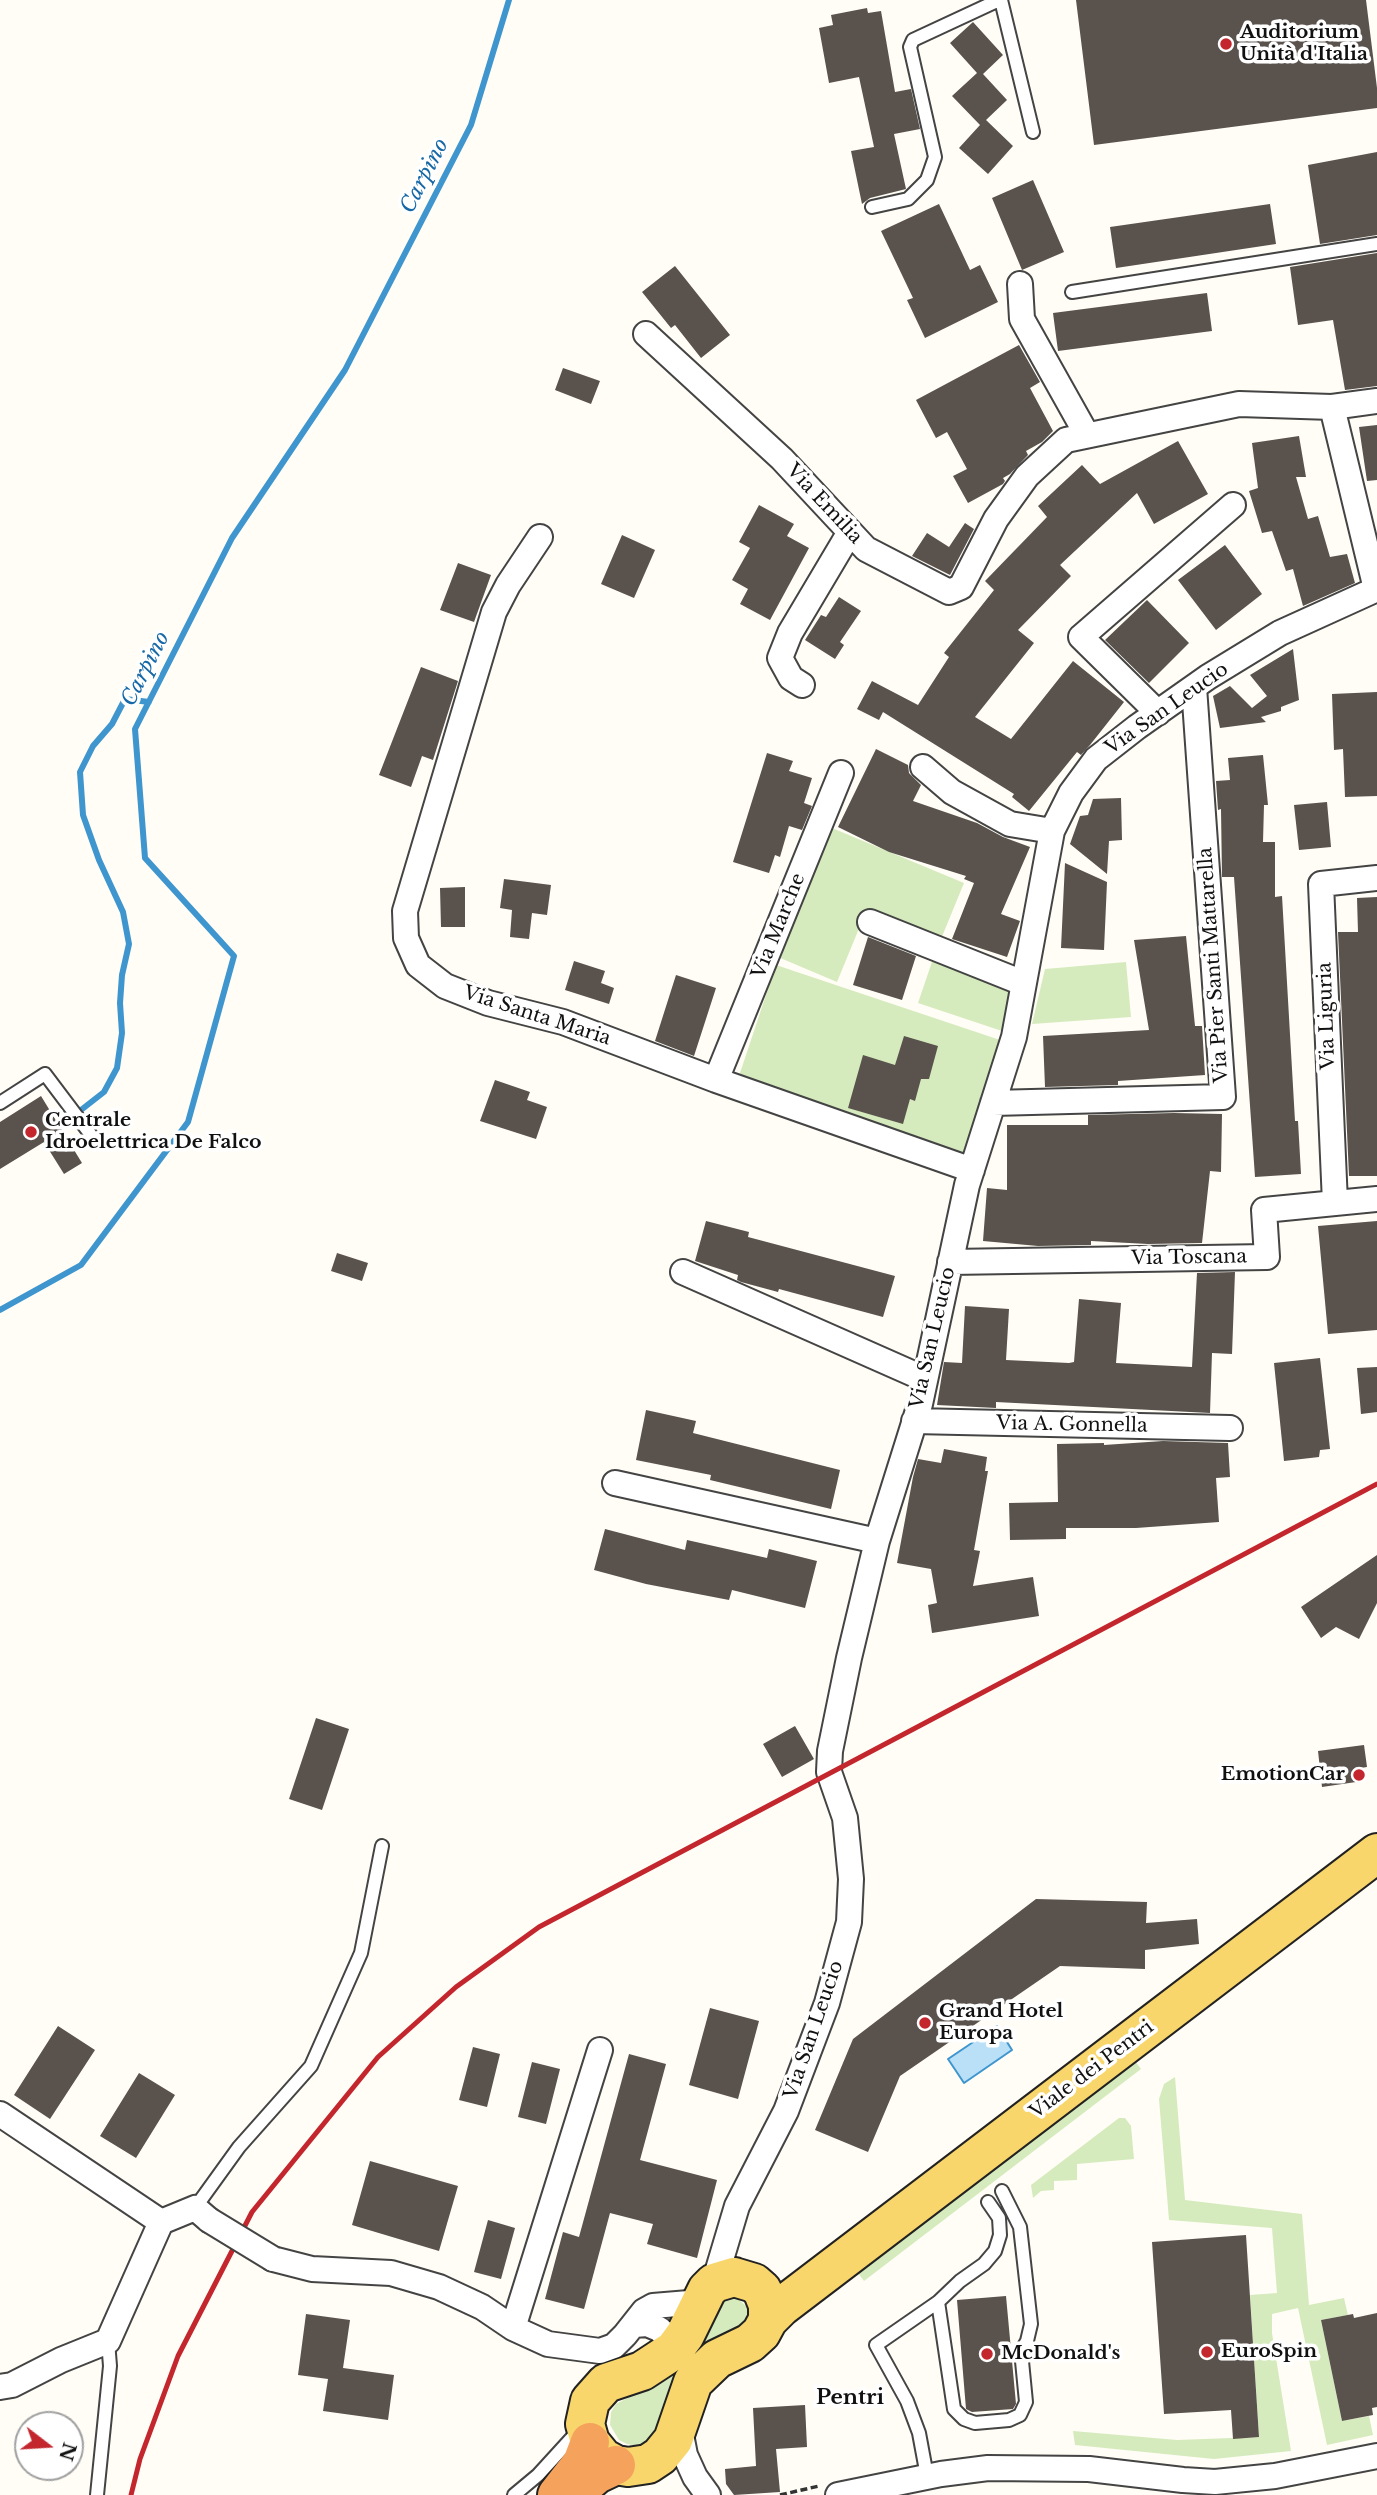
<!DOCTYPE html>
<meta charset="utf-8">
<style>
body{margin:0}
#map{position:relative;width:1377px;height:2495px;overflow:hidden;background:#fffdf5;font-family:"Libre Baskerville",serif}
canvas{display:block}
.north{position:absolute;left:14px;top:2411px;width:70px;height:70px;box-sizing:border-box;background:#fff;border:2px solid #a0a0a0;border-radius:50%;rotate:107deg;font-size:19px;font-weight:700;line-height:28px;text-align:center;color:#111}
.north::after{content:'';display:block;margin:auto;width:24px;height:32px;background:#c4262e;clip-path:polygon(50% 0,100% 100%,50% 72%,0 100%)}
</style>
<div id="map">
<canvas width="1377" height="2495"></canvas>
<div class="north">N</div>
</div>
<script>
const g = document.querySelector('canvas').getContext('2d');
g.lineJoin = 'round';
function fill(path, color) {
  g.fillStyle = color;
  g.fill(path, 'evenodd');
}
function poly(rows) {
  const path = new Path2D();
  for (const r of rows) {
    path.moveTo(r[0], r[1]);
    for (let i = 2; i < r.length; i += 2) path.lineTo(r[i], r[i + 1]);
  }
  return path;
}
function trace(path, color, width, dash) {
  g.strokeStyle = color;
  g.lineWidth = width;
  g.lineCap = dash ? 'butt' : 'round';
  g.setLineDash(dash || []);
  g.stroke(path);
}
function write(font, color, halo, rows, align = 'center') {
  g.font = font + ' "Libre Baskerville",serif';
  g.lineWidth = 7;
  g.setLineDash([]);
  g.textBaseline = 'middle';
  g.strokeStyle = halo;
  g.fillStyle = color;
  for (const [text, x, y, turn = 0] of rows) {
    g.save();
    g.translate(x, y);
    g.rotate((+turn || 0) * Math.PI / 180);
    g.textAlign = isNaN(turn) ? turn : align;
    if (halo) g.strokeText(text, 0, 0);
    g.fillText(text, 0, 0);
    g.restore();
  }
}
fill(poly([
 [832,828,964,883,941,939,867,909,837,982,778,957],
 [935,953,1017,987,1002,1031,918,1003],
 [1126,962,1131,1017,1032,1024,1045,969],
 [776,965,1006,1042,967,1162,736,1085],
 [1135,2061,1141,2069,864,2281,858,2273],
 [1175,2077,1185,2200,1302,2214,1309,2305,1344,2298,1348,2315,1321,2320,1342,2421,1369,2416,1373,2435,1327,2445,1298,2308,1272,2314,1272,2333,1291,2451,1214,2459,1075,2445,1073,2431,1177,2440,1259,2437,1250,2295,1277,2293,1272,2228,1169,2220,1159,2099,1164,2084],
 [1119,2118,1125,2118,1131,2126,1134,2159,1077,2164,1077,2180,1054,2181,1054,2190,1041,2191,1033,2198,1031,2185],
 [735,2296,747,2307,749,2317,744,2327,671,2390,663,2407,657,2432,647,2443,637,2446,627,2444,619,2440,610,2425,611,2412,616,2404,635,2394,714,2303]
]), '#d5ebbd');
const water = poly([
 [997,2026,1012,2050,964,2083,948,2059,997,2026]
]);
fill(water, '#b9e0f7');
trace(water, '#3f96cf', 2);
trace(poly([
 [81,1110,104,1092,117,1068,122,1033,120,1003,122,975,129,944,123,912,99,860,83,815,80,772,93,746,112,724,125,699,149,702],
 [0,1310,81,1265,188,1122,234,956,145,858,135,729,232,538,345,370,471,125,509,0]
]), '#3f96cf', 6);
fill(poly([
 [1076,0,1366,0,1377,88,1377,108,1094,145],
 [867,8,868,13,881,11,895,92,911,89,920,129,894,134,906,189,870,198,862,204,851,151,874,147,859,77,829,83,819,28,833,25,831,15],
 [973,22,1003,55,983,74,1007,100,986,120,1013,146,988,174,959,148,980,125,952,96,977,73,950,43],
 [1377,152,1377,235,1320,244,1308,165],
 [1033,180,1064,252,1022,270,992,198],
 [939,204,970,270,980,265,998,302,925,338,907,300,913,298,881,231],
 [1270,204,1276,244,1116,268,1110,227],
 [1377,253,1377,386,1345,390,1333,320,1298,325,1290,267],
 [675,266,730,335,701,358,675,325,671,328,642,292],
 [1207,293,1212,331,1058,351,1053,313],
 [1019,345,1040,382,1030,388,1053,431,1042,442,1026,451,1028,455,1010,474,1003,478,1005,481,1003,484,968,503,953,476,967,469,947,432,936,438,916,400],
 [563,368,600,381,591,404,555,390],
 [1377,425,1377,480,1367,481,1359,427],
 [1299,436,1306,477,1296,477,1308,519,1318,516,1330,557,1347,554,1355,583,1303,606,1293,569,1286,571,1272,531,1262,533,1249,491,1258,488,1252,443],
 [1178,441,1208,494,1154,524,1137,493,1060,565,1071,576,1018,630,1034,643,975,717,1011,739,1073,661,1124,702,1090,745,1081,755,1077,752,1029,811,1012,797,1014,794,883,712,879,720,857,709,872,681,918,705,949,657,944,653,994,590,985,581,1047,517,1038,506,1082,465,1100,484],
 [759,505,794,524,787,536,809,548,770,620,740,604,748,589,732,580,750,548,739,542],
 [965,523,974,529,950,575,912,556,927,533,949,547],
 [622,535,655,550,634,598,601,584],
 [1225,545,1262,594,1216,630,1178,580],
 [458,563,491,575,474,622,440,610],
 [839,597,861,611,840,642,844,645,835,659,805,640,821,615,826,617],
 [1147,600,1189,643,1149,683,1105,640],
 [1293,649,1299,700,1281,707,1281,711,1261,717,1266,722,1220,728,1213,696,1230,686,1252,708,1267,696,1250,675],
 [421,667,458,681,433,760,422,756,411,787,379,775],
 [1377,692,1377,796,1345,797,1343,749,1334,750,1332,694],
 [876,749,908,765,909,773,921,785,913,801,977,823,1003,837,1030,847,1001,914,1020,921,1007,957,952,939,974,883,964,879,966,876,889,852,838,827],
 [767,753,793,761,789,771,812,778,804,803,812,806,802,830,789,826,780,857,775,855,769,873,733,862],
 [1263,755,1268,805,1264,805,1263,842,1275,842,1275,897,1282,896,1295,1121,1298,1121,1301,1174,1255,1177,1234,877,1222,877,1221,809,1218,810,1216,781,1230,780,1228,758],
 [1121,798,1122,840,1109,841,1107,874,1070,844,1080,816,1088,815,1093,799],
 [1327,802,1331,847,1299,850,1294,805],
 [1065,863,1107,882,1104,950,1061,948],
 [504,879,551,885,547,915,532,913,529,939,510,937,512,910,500,908],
 [465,887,465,927,441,927,440,888],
 [1377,897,1377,1176,1349,1176,1338,932,1358,932,1357,898],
 [1186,936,1195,1026,1202,1026,1205,1075,1118,1081,1118,1085,1045,1087,1043,1036,1149,1030,1134,940],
 [868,937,916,956,902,1000,853,985],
 [574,961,605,971,601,983,614,988,609,1004,565,990],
 [676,975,716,988,694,1056,655,1041],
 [904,1036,938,1046,929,1079,921,1079,915,1101,910,1099,903,1124,848,1108,863,1055,895,1065],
 [495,1080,530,1092,527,1100,547,1107,536,1139,480,1121],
 [41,1096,82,1163,64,1174,44,1142,0,1169,0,1122],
 [1174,1113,1222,1114,1221,1172,1210,1171,1202,1243,1148,1244,1091,1241,1091,1245,1038,1246,983,1241,987,1188,1007,1190,1007,1125,1088,1125,1088,1115],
 [706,1221,749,1232,748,1237,895,1276,883,1317,779,1289,778,1292,741,1282,737,1280,738,1275,695,1261],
 [1377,1221,1377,1330,1328,1334,1318,1226],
 [337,1253,368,1263,362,1281,331,1271],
 [1235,1272,1232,1354,1212,1353,1210,1413,996,1402,996,1408,937,1405,944,1362,962,1363,965,1306,1009,1309,1006,1360,1069,1363,1074,1362,1079,1299,1121,1303,1116,1363,1192,1367,1197,1273],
 [1320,1358,1330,1449,1320,1450,1319,1457,1284,1461,1274,1363],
 [1377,1367,1377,1412,1361,1414,1357,1368],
 [646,1410,696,1421,693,1433,840,1470,831,1509,710,1480,711,1475,636,1460],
 [1163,1441,1228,1443,1230,1477,1216,1478,1219,1522,1136,1528,1066,1528,1066,1539,1010,1540,1009,1503,1058,1502,1057,1444,1104,1443,1104,1445],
 [944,1449,987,1457,985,1471,988,1471,974,1550,980,1551,973,1586,1033,1577,1039,1616,932,1633,928,1605,937,1603,931,1569,897,1563,913,1477,918,1459,941,1463],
 [605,1529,685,1550,687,1540,767,1558,769,1549,817,1561,805,1608,732,1590,729,1600,646,1584,594,1570],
 [1377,1555,1377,1603,1359,1639,1336,1627,1321,1638,1301,1607],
 [316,1718,349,1729,322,1810,289,1799],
 [795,1726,814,1759,782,1777,763,1744],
 [1364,1745,1367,1767,1354,1769,1356,1782,1322,1787,1318,1751],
 [1036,1899,1147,1902,1146,1923,1197,1919,1199,1944,1145,1950,1145,1969,1060,1966,900,2076,868,2152,815,2130,853,2039],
 [710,2008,759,2021,738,2099,689,2085],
 [58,2026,95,2050,50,2119,14,2095],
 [473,2047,500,2054,487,2107,459,2100],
 [629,2054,666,2064,640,2160,717,2180,697,2258,647,2244,653,2224,610,2213,584,2309,545,2299,563,2232,579,2237],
 [532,2062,560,2069,546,2124,518,2117],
 [139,2073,175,2095,136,2158,100,2136],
 [370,2161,458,2186,439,2251,352,2225],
 [488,2220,515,2228,501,2279,474,2272],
 [1246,2235,1259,2437,1233,2439,1231,2410,1164,2414,1152,2242],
 [1006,2296,1016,2404,1013,2409,972,2412,966,2409,957,2300],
 [1377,2313,1377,2407,1372,2408,1373,2415,1342,2421,1321,2320,1353,2314,1354,2318],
 [306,2314,350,2320,343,2368,394,2375,388,2420,323,2411,328,2379,298,2375],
 [805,2405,807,2447,776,2449,780,2492,734,2495,726,2484,725,2469,756,2466,753,2408]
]), '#5a524d');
const lane = poly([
 [1001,0,1033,132],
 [872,207,908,199,927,180,935,157,910,47,913,40,999,0],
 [1072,292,1377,244],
 [0,1103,45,1074,94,1139],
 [195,2208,239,2147,311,2066,361,1953,382,1846],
 [938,2302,954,2409,964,2419,975,2423,1009,2420,1020,2415,1026,2402,1021,2351,1027,2341,1031,2324,1020,2227,1002,2191],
 [927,2476,919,2433,907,2401,876,2345,938,2302,960,2281,984,2264,995,2251,1000,2235,999,2218,988,2202],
 [97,2495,110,2366,108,2341],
 [514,2495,538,2475,580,2429]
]);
const street = poly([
 [1020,284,1022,319,1087,435],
 [646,334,782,459,866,549,949,592,961,587,996,519,1027,476,1066,440,1239,404,1332,407,1377,401],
 [1332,407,1376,589],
 [540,537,508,585,494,612,405,911,406,938,418,965,445,986,488,1003,563,1022,716,1080,972,1170],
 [802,685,791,678,780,658,790,633,850,532],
 [1158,713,1081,637,1233,505],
 [923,767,952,792,1010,824,1052,831],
 [870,922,1023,983],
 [716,1080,841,773],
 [993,1103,1223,1097,1194,687],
 [1335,1203,1321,884,1377,878],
 [950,1262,1267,1257,1264,1210,1377,1199],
 [683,1272,925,1379],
 [914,1421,1230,1428],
 [615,1483,877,1541],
 [0,2114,161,2222],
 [273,2259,312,2269,391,2273,439,2287,482,2307,513,2328,548,2344,600,2351,614,2346,625,2335,644,2311,653,2306,701,2302],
 [714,2283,737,2206,786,2111,827,2003,849,1922,851,1879,845,1818,829,1772,830,1751,849,1658,877,1541,920,1404,967,1185,1014,1037,1052,831,1071,793,1096,759,1137,727,1208,677,1280,633,1377,589],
 [634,2325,647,2324,659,2329,669,2338,674,2350],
 [513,2328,600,2050],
 [0,2387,12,2385,61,2360,108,2341,161,2222,195,2208,209,2220],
 [679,2424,685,2455,695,2477,708,2495],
 [838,2495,941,2474,988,2468,1089,2469,1183,2480,1215,2482,1275,2476,1377,2456]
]);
const primary = poly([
 [734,2277,754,2283,762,2290,768,2305,768,2320,761,2333,750,2343,717,2359,693,2382,673,2440,660,2456,648,2464,628,2467,616,2465,603,2458,590,2442,585,2424,590,2401,606,2383,642,2371,674,2350,685,2335,707,2290,714,2283,734,2277],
 [768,2320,781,2307,1377,1853]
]);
const highway = poly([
 [557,2495,582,2463,590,2442],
 [572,2495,597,2474,616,2465]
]);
trace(lane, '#444', 16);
trace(street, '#444', 28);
trace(primary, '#222', 42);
trace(highway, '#222', 42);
trace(poly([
 [780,2495,819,2486]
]), '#333', 3.5, [7, 3.5]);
trace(lane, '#fff', 12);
trace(street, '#fff', 24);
trace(primary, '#f9d66b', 38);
trace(highway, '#f5a25d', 38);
trace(poly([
 [131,2495,140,2459,178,2356,252,2212,378,2057,456,1987,539,1927,1377,1484]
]), '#c4262e', 5);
const streetBridge = poly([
 [209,2220,273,2259]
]);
trace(streetBridge, '#444', 28, []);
trace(streetBridge, '#fff', 24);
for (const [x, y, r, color] of [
 [1226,44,7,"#c4262e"],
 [31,1132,7,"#c4262e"],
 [1359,1775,7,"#c4262e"],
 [925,2023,7,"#c4262e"],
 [1207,2352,7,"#c4262e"],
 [987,2354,7,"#c4262e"]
]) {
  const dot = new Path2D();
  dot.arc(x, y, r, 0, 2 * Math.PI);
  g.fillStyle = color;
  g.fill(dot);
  trace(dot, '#fff', 2.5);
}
write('bold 19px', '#111', '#fff', [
 ["Auditorium",1240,33],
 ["Unità d'Italia",1240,55],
 ["Centrale",45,1121],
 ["Idroelettrica De Falco",45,1143],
 ["EmotionCar",1345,1775,"right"],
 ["Grand Hotel",939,2012],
 ["Europa",939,2034],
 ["EuroSpin",1221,2352],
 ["McDonald's",1001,2354]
], 'left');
write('19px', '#111', '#fff', [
 ["Via Emilia",824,504,47],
 ["Via San Leucio",1167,709,-35],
 ["Via Marche",779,926,-68],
 ["Via Pier Santi Mattarella",1214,965,-94],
 ["Via Santa Maria",537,1016,18],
 ["Via Liguria",1327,1016,-92],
 ["Via Toscana",1189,1258,-1],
 ["Via San Leucio",933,1338,-77],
 ["Via A. Gonnella",1072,1425,1],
 ["Via San Leucio",814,2030,-71],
 ["Viale dei Pentri",1092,2070,-37]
]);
write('italic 21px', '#1768a6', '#fff', [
 ["Carpino",425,176,-63],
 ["Carpino",146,669,-63]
]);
write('bold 21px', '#111', '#fff', [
 ["Pentri",850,2398]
]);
</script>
